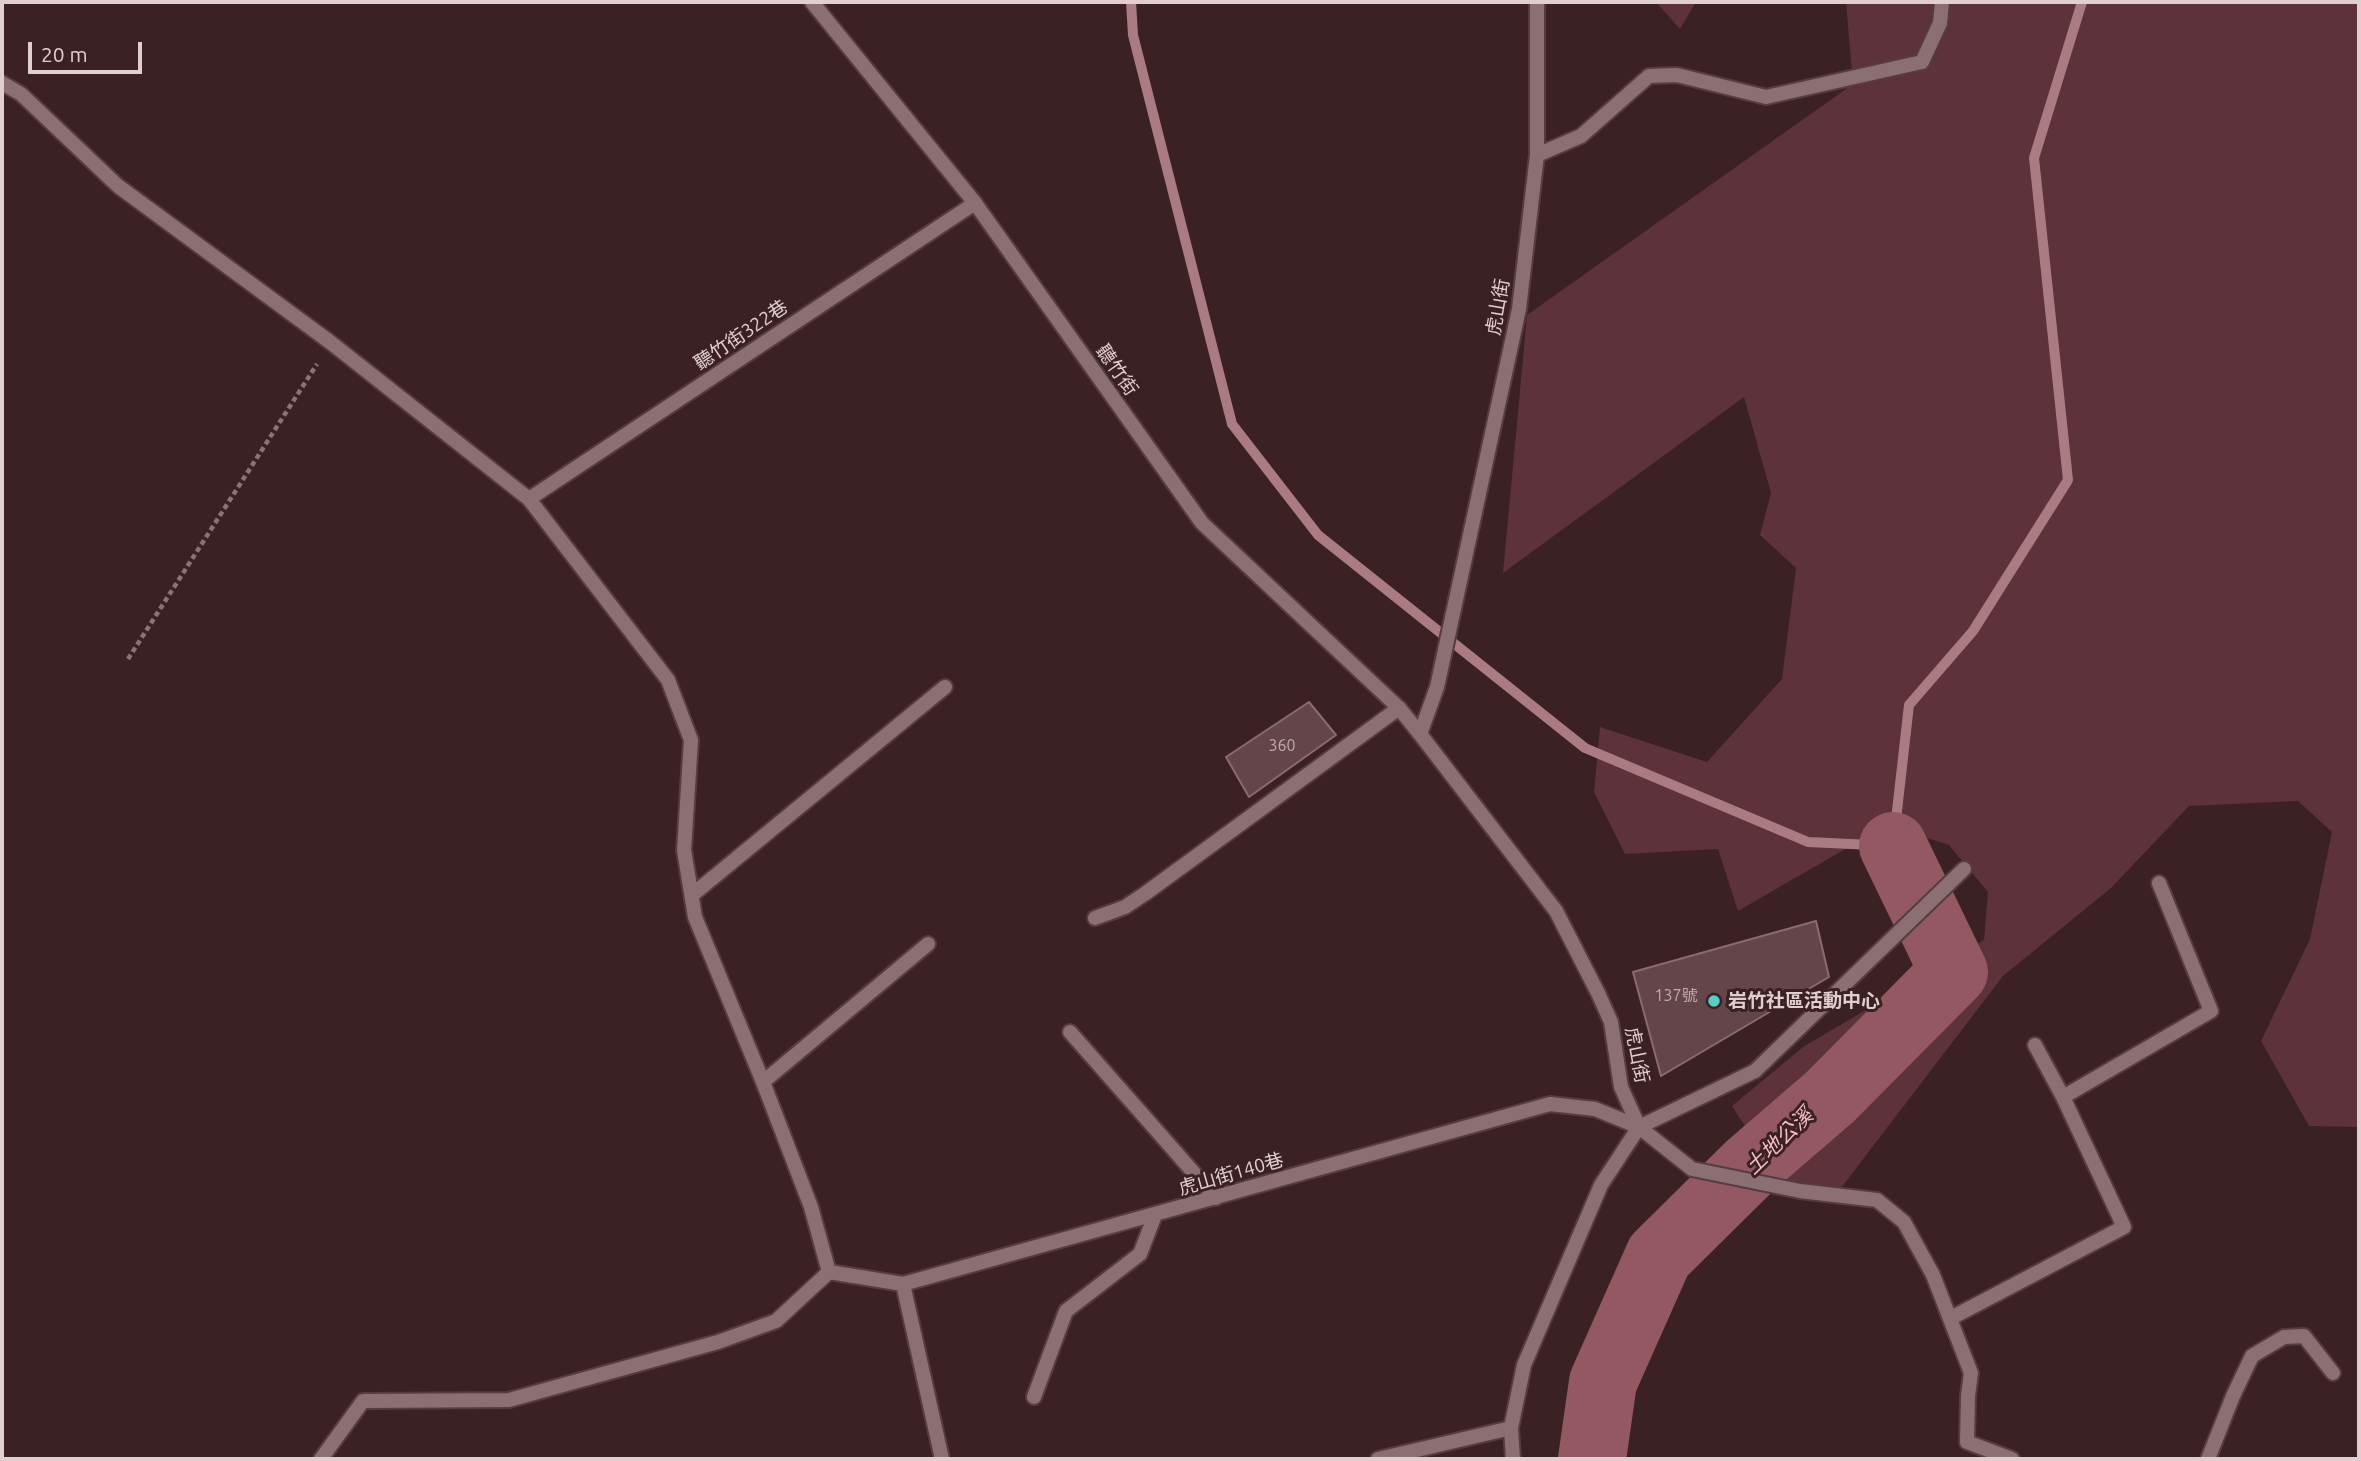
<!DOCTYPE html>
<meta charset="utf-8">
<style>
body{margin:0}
#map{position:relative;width:2361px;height:1461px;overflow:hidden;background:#3b2024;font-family:Ubuntu,sans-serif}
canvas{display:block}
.frame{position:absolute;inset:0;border:4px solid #e1ced0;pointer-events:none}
.scale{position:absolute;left:28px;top:42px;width:114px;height:32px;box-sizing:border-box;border:4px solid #e1ced0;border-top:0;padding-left:9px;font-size:21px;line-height:24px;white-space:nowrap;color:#e1ced0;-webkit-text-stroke:5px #3b2024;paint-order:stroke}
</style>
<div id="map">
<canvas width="2361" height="1461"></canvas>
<div class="frame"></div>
<div class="scale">20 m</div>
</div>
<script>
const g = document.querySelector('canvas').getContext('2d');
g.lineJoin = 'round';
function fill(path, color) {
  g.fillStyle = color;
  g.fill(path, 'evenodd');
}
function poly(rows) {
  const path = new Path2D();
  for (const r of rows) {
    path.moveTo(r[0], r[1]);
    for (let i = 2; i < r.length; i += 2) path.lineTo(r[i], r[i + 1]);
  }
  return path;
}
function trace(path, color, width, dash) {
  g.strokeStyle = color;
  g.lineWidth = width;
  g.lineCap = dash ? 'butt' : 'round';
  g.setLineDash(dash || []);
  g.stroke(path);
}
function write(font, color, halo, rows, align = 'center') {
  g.font = font + ' Ubuntu,"Noto Sans TC",sans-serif';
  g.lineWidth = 6;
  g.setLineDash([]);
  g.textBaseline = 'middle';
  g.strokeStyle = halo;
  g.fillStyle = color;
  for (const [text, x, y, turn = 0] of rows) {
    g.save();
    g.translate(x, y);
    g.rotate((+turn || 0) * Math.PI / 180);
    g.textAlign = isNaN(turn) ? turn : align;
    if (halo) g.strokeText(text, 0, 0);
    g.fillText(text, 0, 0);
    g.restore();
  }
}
fill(poly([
 [1656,2,1696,2,1680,29],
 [1846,2,2359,2,2359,1127,2309,1126,2261,1041,2310,939,2332,832,2298,801,2189,806,2111,888,2003,976,1838,1192,1785,1189,1732,1106,1803,1047,1984,940,1988,892,1949,845,1887,825,1738,911,1718,849,1625,854,1594,792,1600,727,1707,762,1782,679,1796,568,1760,535,1771,493,1744,397,1503,573,1527,315,1853,84]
]), '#5d323a');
trace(poly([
 [1131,2,1133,35,1232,424,1318,535,1585,748,1808,842,1893,846,1909,705,1973,631,2068,480,2034,158,2082,2]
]), '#ab7b83', 10);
trace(poly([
 [1592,1459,1603,1382,1659,1256,1750,1166,1830,1097,1954,972,1893,846]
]), '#945862', 68);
const building = poly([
 [1309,702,1336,735,1249,797,1226,757,1309,702],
 [1816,921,1829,977,1661,1076,1633,972,1816,921]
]);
fill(building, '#64454a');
trace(building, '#8c6b70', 2);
const service = poly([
 [2,83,21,94,118,186,330,342,529,499,668,680,691,740,684,850,695,917,763,1082,811,1207,829,1272],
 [1537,155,1581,136,1649,76,1677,75,1766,97,1922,62,1940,23,1942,2],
 [529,499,975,203],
 [692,895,945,687],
 [1095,918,1125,907,1146,893,1399,708],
 [1070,1032,1216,1198],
 [763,1082,928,944],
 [2063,1097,2211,1011,2159,883],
 [1639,1127,1755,1071,1964,869],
 [829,1272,903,1284,1550,1104,1595,1109,1639,1127,1692,1169,1800,1191,1877,1200,1904,1222,1933,1275,1971,1373,1968,1396,1967,1442,2012,1459],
 [903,1284,942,1459],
 [1951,1318,2124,1227,2063,1097,2035,1045],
 [1034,1397,1066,1311,1140,1254,1155,1215],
 [321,1459,363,1401,509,1400,718,1342,776,1321,829,1272],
 [1378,1459,1511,1428],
 [2208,1459,2233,1396,2252,1356,2284,1337,2304,1336,2333,1373]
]);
const minor = poly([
 [1420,734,1437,687,1519,309,1537,155,1537,2]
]);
const tertiary = poly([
 [812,2,975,203,1202,523,1399,708,1420,734,1556,911,1598,993,1611,1022,1621,1087,1639,1127,1601,1185,1524,1365,1511,1428,1513,1459]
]);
trace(service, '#563c40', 18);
trace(minor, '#563c40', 18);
trace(tertiary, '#563c40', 18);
trace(poly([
 [128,659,317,364]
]), '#8b7477', 4.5, [5, 3.5]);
trace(service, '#8b6f72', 14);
trace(minor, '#8b6f72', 14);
trace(tertiary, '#8b6f72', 14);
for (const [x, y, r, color] of [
 [1714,1001,7,"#55cec6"]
]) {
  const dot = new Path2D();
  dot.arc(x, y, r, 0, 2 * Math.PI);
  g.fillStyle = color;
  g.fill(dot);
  trace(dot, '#3b2024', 2.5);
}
write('16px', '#c2acae', null, [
 ["360",1282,746],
 ["137號",1676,996]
]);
write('19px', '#e1ced0', '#3b2024', [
 ["虎山街",1498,307,-80],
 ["聽竹街322巷",741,335,-34],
 ["聽竹街",1117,370,55],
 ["虎山街",1637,1055,79],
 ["虎山街140巷",1231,1174,-16]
]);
write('bold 19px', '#e1ced0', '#3b2024', [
 ["岩竹社區活動中心",1728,1001]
], 'left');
write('italic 21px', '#f7bec6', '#3b2024', [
 ["土地公溪",1779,1141,-44]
]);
</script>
